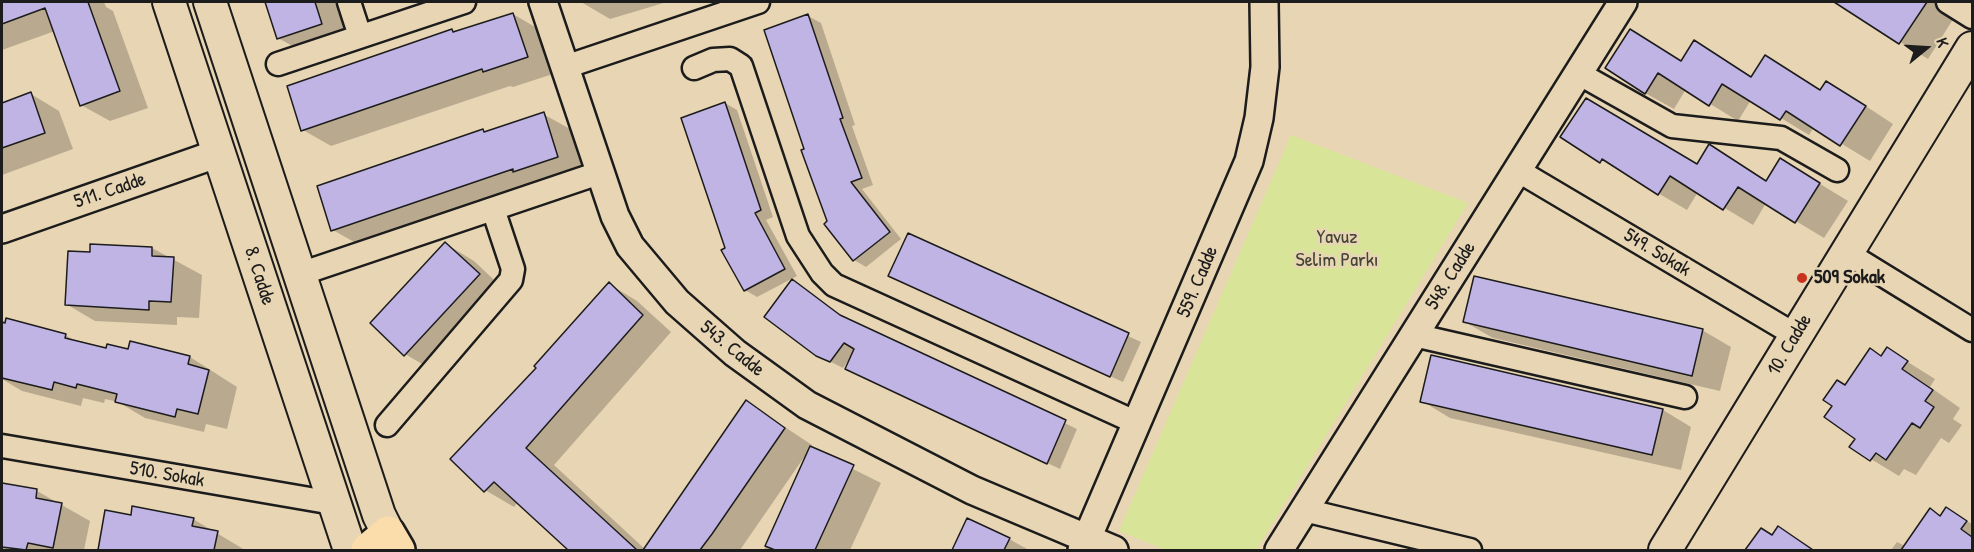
<!DOCTYPE html>
<meta charset="utf-8">
<style>
body{margin:0}
#map{position:relative;width:1974px;height:552px;overflow:hidden;background:#e8d5b3;font-family:"Patrick Hand",sans-serif}
canvas{display:block}
.frame{position:absolute;inset:0;border:3px solid #1c1c1c;pointer-events:none}
.north{position:absolute;left:1896px;top:18px;width:60px;height:60px;-webkit-text-stroke:4px #e8d5b3;paint-order:stroke;rotate:72deg;font-size:16px;font-weight:700;line-height:24px;text-align:center;color:#1c1c1c}
.north::after{content:'';display:block;margin:auto;width:21px;height:27px;background:#1c1c1c;clip-path:polygon(50% 0,100% 100%,50% 72%,0 100%)}
</style>
<div id="map">
<canvas width="1974" height="552"></canvas>
<div class="frame"></div>
<div class="north">K</div>
</div>
<script>
const g = document.querySelector('canvas').getContext('2d');
g.lineJoin = 'round';
function fill(path, color) {
  g.fillStyle = color;
  g.fill(path, 'evenodd');
}
function poly(rows) {
  const path = new Path2D();
  for (const r of rows) {
    path.moveTo(r[0], r[1]);
    for (let i = 2; i < r.length; i += 2) path.lineTo(r[i], r[i + 1]);
  }
  return path;
}
function trace(path, color, width, dash) {
  g.strokeStyle = color;
  g.lineWidth = width;
  g.lineCap = dash ? 'butt' : 'round';
  g.setLineDash(dash || []);
  g.stroke(path);
}
function write(font, color, halo, rows, align = 'center') {
  g.font = font + ' "Patrick Hand",sans-serif';
  g.lineWidth = 5;
  g.setLineDash([]);
  g.textBaseline = 'middle';
  g.strokeStyle = halo;
  g.fillStyle = color;
  for (const [text, x, y, turn = 0] of rows) {
    g.save();
    g.translate(x, y);
    g.rotate((+turn || 0) * Math.PI / 180);
    g.textAlign = isNaN(turn) ? turn : align;
    if (halo) g.strokeText(text, 0, 0);
    g.fillText(text, 0, 0);
    g.restore();
  }
}
fill(poly([
 [1291,135,1468,203,1256,550,1166,550,1119,531]
]), '#d8e598');
fill(poly([
 [2,2,104,2,106,7,113,11,148,108,110,121,81,105,55,31,2,50],
 [267,2,337,2,350,40,307,54,278,38],
 [581,2,667,2,610,19],
 [1835,2,1964,2,1928,59],
 [513,14,542,31,556,73,513,87,510,86,331,146,303,130,452,31,455,33],
 [808,16,821,23,855,125,852,126,873,185,862,189,901,239,866,267,854,260,829,222,806,150],
 [1631,31,1682,62,1695,42,1752,77,1765,57,1821,91,1855,99,1893,124,1870,161,1814,127,1809,135,1751,100,1738,121,1686,89,1674,109,1645,93],
 [31,94,59,111,73,149,2,175,2,105],
 [725,103,737,110,773,217,766,220,797,276,757,297,745,290,727,249],
 [543,114,572,130,586,173,361,246,333,230,483,131,486,133],
 [1562,137,1697,165,1738,163,1767,182,1781,160,1848,201,1824,238,1766,203,1753,225,1698,192,1687,210],
 [908,235,1141,342,1123,382,903,282],
 [446,244,474,261,507,292,434,371,405,354],
 [152,248,202,275,199,318,177,317,177,325,95,321,66,304,91,254],
 [793,281,848,320,1077,429,1060,469,859,375,848,361,843,368,817,355],
 [609,284,637,301,671,332,554,465,646,550,570,550,518,502,514,507,485,490,538,368],
 [1465,322,1702,330,1731,347,1720,391,1493,338],
 [2,324,65,335,79,343,107,350,190,357,237,387,227,429,206,424,204,432,145,418,118,402,105,399,104,403,83,398,81,406,22,391,2,379],
 [1887,349,1935,379,1930,387,1960,408,1953,419,1962,425,1949,443,1941,438,1916,475,1904,469,1899,476,1851,447,1857,438,1846,387,1882,357],
 [1432,357,1663,410,1691,427,1681,470,1450,418,1422,401],
 [747,402,812,445,811,448,881,483,850,550,764,550,807,453,740,550,657,550,649,545],
 [2,484,37,491,90,521,84,550,2,550],
 [1946,509,1972,524,1972,550,1891,550,1897,542,1905,546,1941,517],
 [106,512,132,516,193,519,245,550,99,550],
 [968,520,1009,539,1029,550,954,550],
 [1778,528,1806,544,1815,550,1747,550,1761,530,1773,536]
]), '#0003');
const building = poly([
 [2,2,88,2,120,91,80,106,45,8,2,24,2,2],
 [265,2,315,2,322,24,277,39,265,2],
 [1834,2,1927,2,1899,44,1834,2],
 [513,13,528,57,483,72,482,69,301,131,287,86,452,29,453,32,513,13],
 [808,14,843,118,840,119,862,178,851,182,890,232,853,261,824,224,827,221,801,150,804,149,764,30,808,14],
 [1630,29,1681,61,1694,40,1751,77,1765,55,1820,90,1826,81,1866,106,1840,146,1786,111,1780,120,1722,84,1709,106,1658,73,1645,94,1605,68,1630,29],
 [31,92,45,133,2,148,2,103,31,92],
 [1586,98,1697,164,1709,144,1766,181,1780,158,1820,183,1795,223,1738,187,1723,210,1670,176,1658,195,1602,159,1600,163,1560,137,1586,98],
 [725,102,761,210,755,213,785,269,744,291,721,250,725,248,681,118,725,102],
 [544,112,558,157,513,172,513,169,331,231,317,186,483,129,484,132,544,112],
 [908,233,1129,333,1110,377,888,276,908,233],
 [445,242,480,274,404,356,370,323,445,242],
 [90,244,152,247,152,256,174,257,171,302,149,301,149,310,65,305,68,251,90,252,90,244],
 [1474,276,1703,329,1692,376,1463,322,1474,276],
 [792,279,840,315,1066,420,1047,464,845,369,854,349,844,343,830,362,816,356,764,317,792,279],
 [609,282,643,315,526,448,637,550,568,550,494,482,484,492,450,459,536,368,534,366,609,282],
 [6,318,66,334,65,338,106,348,107,344,128,349,130,341,190,356,188,364,209,370,198,414,177,409,175,417,115,402,117,394,77,384,76,388,54,382,52,390,2,378,2,322,5,323,6,318],
 [1887,347,1908,361,1902,369,1933,390,1925,401,1934,407,1920,428,1912,423,1886,460,1876,453,1870,461,1849,447,1855,439,1824,417,1832,406,1823,400,1837,380,1845,385,1870,348,1881,356,1887,347],
 [1431,355,1663,409,1652,455,1420,402,1431,355],
 [746,400,785,428,712,534,700,550,643,550,746,400],
 [810,446,854,465,815,550,775,550,765,546,810,446],
 [2,483,37,489,36,498,62,503,53,548,28,543,26,550,2,547,2,483],
 [132,506,194,518,192,526,218,531,214,550,98,550,105,510,131,515,132,506],
 [1946,507,1967,521,1961,529,1972,537,1972,550,1901,550,1930,508,1940,516,1946,507],
 [967,518,1010,538,1004,550,952,550,967,518],
 [1778,526,1813,550,1745,550,1761,528,1772,535,1778,526]
]);
fill(building, '#c0b4e5');
trace(building, '#1c1c1c', 1.5);
const minor = poly([
 [349,2,360,36],
 [1948,2,1972,17],
 [278,64,464,2],
 [565,67,758,2],
 [694,68,713,60,730,59,741,66,798,236,822,273,834,285,1137,423],
 [1578,73,1672,126,1781,138,1837,170],
 [1517,170,1797,336],
 [1847,253,1972,330],
 [300,274,599,173],
 [1414,335,1685,397],
 [387,425,511,280,513,269,493,209],
 [2,446,333,503],
 [1304,510,1470,550]
]);
const tertiary = poly([
 [543,2,615,216,630,246,677,302,735,353,807,405,972,490,1114,550],
 [2,229,219,153],
 [1082,550,1249,161,1259,118,1265,67,1264,2],
 [1279,550,1623,2]
]);
const secondary = poly([
 [169,2,350,550],
 [210,2,379,515,388,533],
 [1665,550,1972,48]
]);
const primary = poly([
 [368,550,388,533,398,550]
]);
trace(minor, '#1c1c1c', 27);
trace(tertiary, '#1c1c1c', 32);
trace(secondary, '#1c1c1c', 36);
trace(primary, '#1c1c1c', 38);
trace(minor, '#e8d5b3', 22);
trace(tertiary, '#e8d5b3', 27);
trace(secondary, '#e8d5b3', 32);
trace(primary, '#fbdcab', 33);
for (const [x, y, r, color] of [
 [1802,278,6,"#c8321e"]
]) {
  const dot = new Path2D();
  dot.arc(x, y, r, 0, 2 * Math.PI);
  g.fillStyle = color;
  g.fill(dot);
  trace(dot, '#e8d5b3', 2);
}
write('20px', '#1c1c1c', '#e8d5b3', [
 ["511. Cadde",110,191,-19],
 ["549. Sokak",1657,253,31],
 ["8. Cadde",259,276,72],
 ["548. Cadde",1451,276,-58],
 ["559. Cadde",1198,282,-67],
 ["10. Cadde",1790,345,-59],
 ["543. Cadde",732,349,39],
 ["510. Sokak",167,475,10]
]);
write('20px', '#424435', '#e8d5b3', [
 ["Yavuz",1337,238],
 ["Selim Parkı",1337,261]
]);
write('bold 20px', '#1c1c1c', '#e8d5b3', [
 ["509 Sokak",1814,278]
], 'left');
</script>
